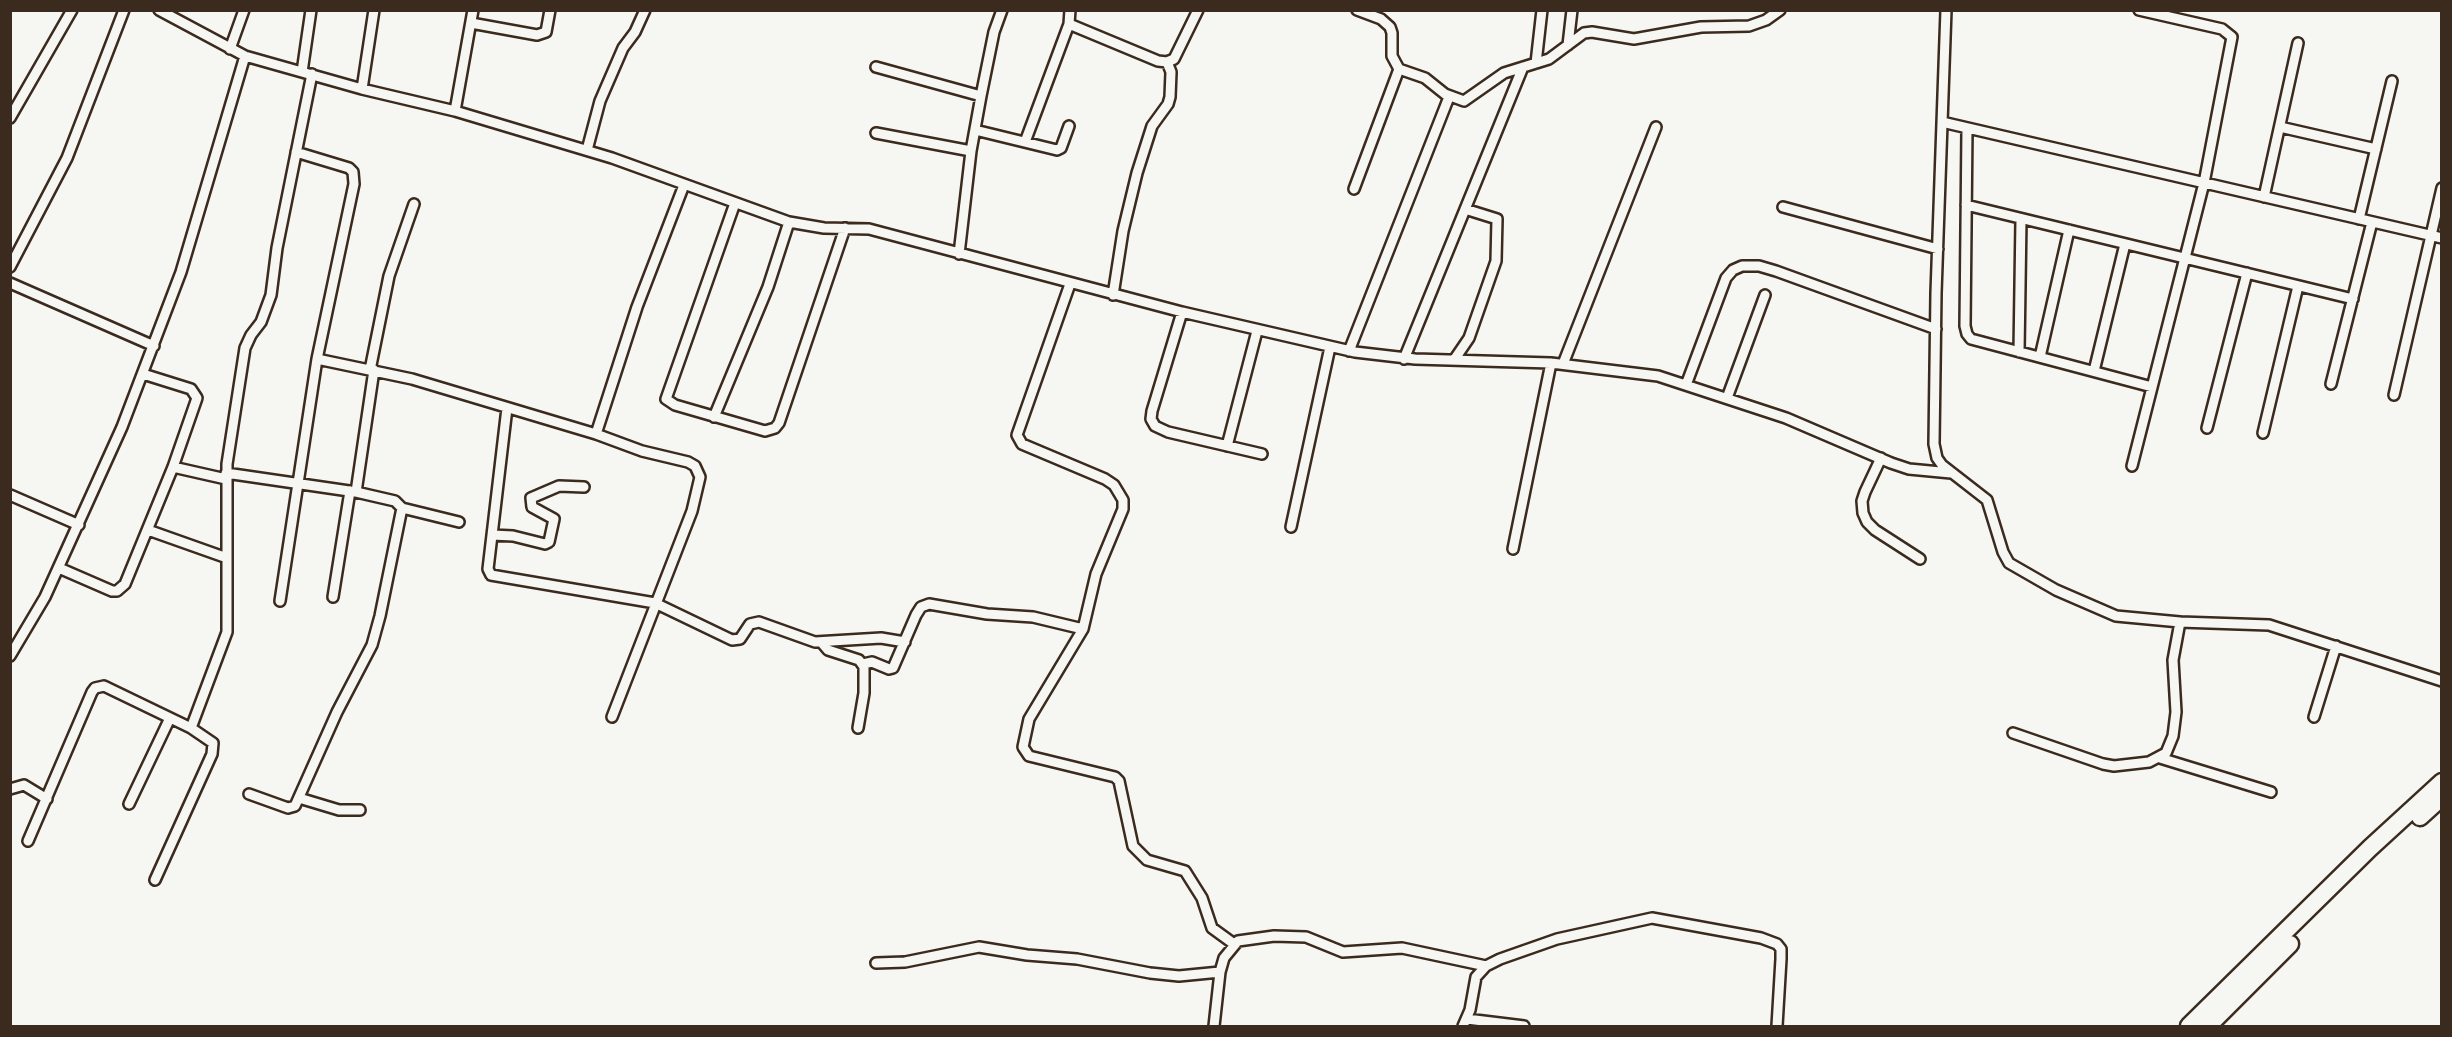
<!DOCTYPE html>
<style>
body{margin:0}
#map{position:relative;width:2452px;height:1037px;overflow:hidden;background:#f6f6f2;font-family:Mynerve,sans-serif}
canvas{display:block}
.frame{position:absolute;inset:0;border:12px solid #3b2a1e;pointer-events:none}
</style>
<div id="map">
<canvas width="2452" height="1037"></canvas>
<div class="frame"></div>
</div>
<script>
const g = document.querySelector('canvas').getContext('2d');
g.lineJoin = 'round';
function poly(rows) {
  const path = new Path2D();
  for (const r of rows) {
    path.moveTo(r[0], r[1]);
    for (let i = 2; i < r.length; i += 2) path.lineTo(r[i], r[i + 1]);
  }
  return path;
}
function trace(path, color, width, dash) {
  g.strokeStyle = color;
  g.lineWidth = width;
  g.lineCap = dash ? 'butt' : 'round';
  g.setLineDash(dash || []);
  g.stroke(path);
}
const street = poly([
 [159,10,245,56,362,89,455,111,612,158,789,222,824,228,869,229,1182,312,1355,352,1415,359,1551,363,1658,376,1786,418,1891,463,1909,469,1951,473],
 [1357,10,1381,19,1390,27,1392,33,1392,56,1399,69,1425,78,1445,94,1464,101,1504,73,1549,59,1584,33,1592,32,1634,39,1701,27,1749,26,1766,20,1780,10],
 [1946,10,1936,293,1934,444,1937,458,1942,465,1987,500,2003,552,2009,563,2056,590,2116,616,2180,622,2269,625,2442,681],
 [471,23,537,35,546,32,550,10],
 [1069,24,1158,61,1167,62,1174,59,1198,10],
 [1568,45,1572,10],
 [230,49,244,10],
 [1536,63,1542,10],
 [876,67,981,96],
 [302,72,311,10],
 [362,89,374,10],
 [455,111,473,10],
 [10,118,72,10],
 [1942,122,2442,238],
 [2280,127,2376,149],
 [1967,128,1965,326,1967,334,1971,339,2152,387],
 [975,130,1057,150,1061,148,1069,126],
 [876,133,971,151],
 [1025,142,1069,24,1070,10],
 [587,150,600,101,623,48,635,32,645,10],
 [1354,189,1399,69],
 [2264,197,2298,43],
 [735,203,666,399,675,405,765,431,775,428,779,423,845,228],
 [1966,205,2353,299],
 [1783,207,1938,249],
 [2359,219,2392,81],
 [959,254,971,151,981,96,994,32,1002,10],
 [10,267,67,158,124,10],
 [10,283,154,346],
 [1070,284,1017,435,1022,444,1105,479,1114,485,1123,500,1123,509,1096,574,1083,629,1029,719,1023,747,1029,756,1115,777,1119,781,1133,846,1147,860,1185,871,1202,898,1212,928,1234,944],
 [1113,295,1123,231,1137,173,1152,126,1168,104,1170,97,1171,72,1167,62],
 [1182,312,1152,411,1151,419,1155,426,1168,432,1262,454],
 [1349,351,1449,97],
 [2019,352,2021,219],
 [2040,357,2069,230],
 [317,359,412,379,596,434,642,451,688,462,695,466,700,477,692,511,612,717],
 [1404,359,1523,67],
 [1454,360,1469,338,1496,261,1497,219,1465,209],
 [1563,364,1656,127],
 [370,370,389,276,414,204],
 [2094,371,2125,244],
 [2331,384,2372,222],
 [1686,385,1726,278,1733,270,1742,266,1759,266,1776,271,1936,329],
 [2394,395,2442,188],
 [1727,398,1765,295],
 [507,408,488,569,491,575,655,603,732,640,740,639,750,624,759,622,815,642,881,638,905,642],
 [714,417,768,287,789,222],
 [2207,428,2247,273],
 [2263,433,2298,286],
 [596,434,637,307,684,185],
 [1227,446,1257,331],
 [1881,458,1865,492,1862,501,1863,513,1867,522,1875,530,1920,559],
 [2132,466,2204,183,2232,37,2222,29,2139,10],
 [173,467,226,479],
 [226,473,356,492,395,501,402,508,380,616,372,645,337,712,295,806,288,808,249,794],
 [356,492,374,370],
 [10,495,79,525],
 [402,508,459,522],
 [1291,527,1330,347],
 [148,530,227,558],
 [492,535,513,536,545,544,549,542,554,519,532,507,531,498,559,486,584,487],
 [1513,549,1551,363],
 [59,568,112,591,117,591,125,584,173,467,197,398,191,389,143,374],
 [333,597,350,491],
 [280,601,317,359,354,184,353,172,349,168,296,152],
 [822,643,828,650,859,660,864,667,864,693,858,728],
 [10,656,45,597,122,427,181,272,245,56],
 [863,664,872,662,889,669,893,668,916,615,921,607,929,604,987,614,1033,617,1083,629],
 [2314,717,2336,646],
 [191,728,227,632,227,464,245,348,251,335,261,322,271,295,277,248,312,74],
 [2013,733,2103,764,2114,766,2149,762,2166,753,2173,736,2176,712,2173,660,2180,622],
 [2160,758,2271,792],
 [10,789,24,785,47,799],
 [299,798,339,810,360,810],
 [129,804,170,718],
 [28,841,92,692,95,688,104,686,191,728,213,743,212,754,155,880],
 [876,963,905,962,979,947,1027,955,1077,959,1150,973,1179,976,1220,972,1214,1026],
 [1220,972,1224,958,1238,941,1274,936,1306,937,1343,952,1402,948,1486,966],
 [1467,1019,1524,1026],
 [1463,1026,1470,1010,1476,977,1486,966,1500,959,1557,939,1652,918,1761,938,1777,944,1781,949,1781,959,1777,1026]
]);
const highway = poly([
 [2420,817,2442,797],
 [2189,1026,2370,848,2442,782],
 [2208,1026,2290,944]
]);
trace(street, '#3b2a1e', 14);
trace(highway, '#3b2a1e', 21);
trace(street, '#f6f6f2', 9);
trace(highway, '#f6f6f2', 16);
</script>
